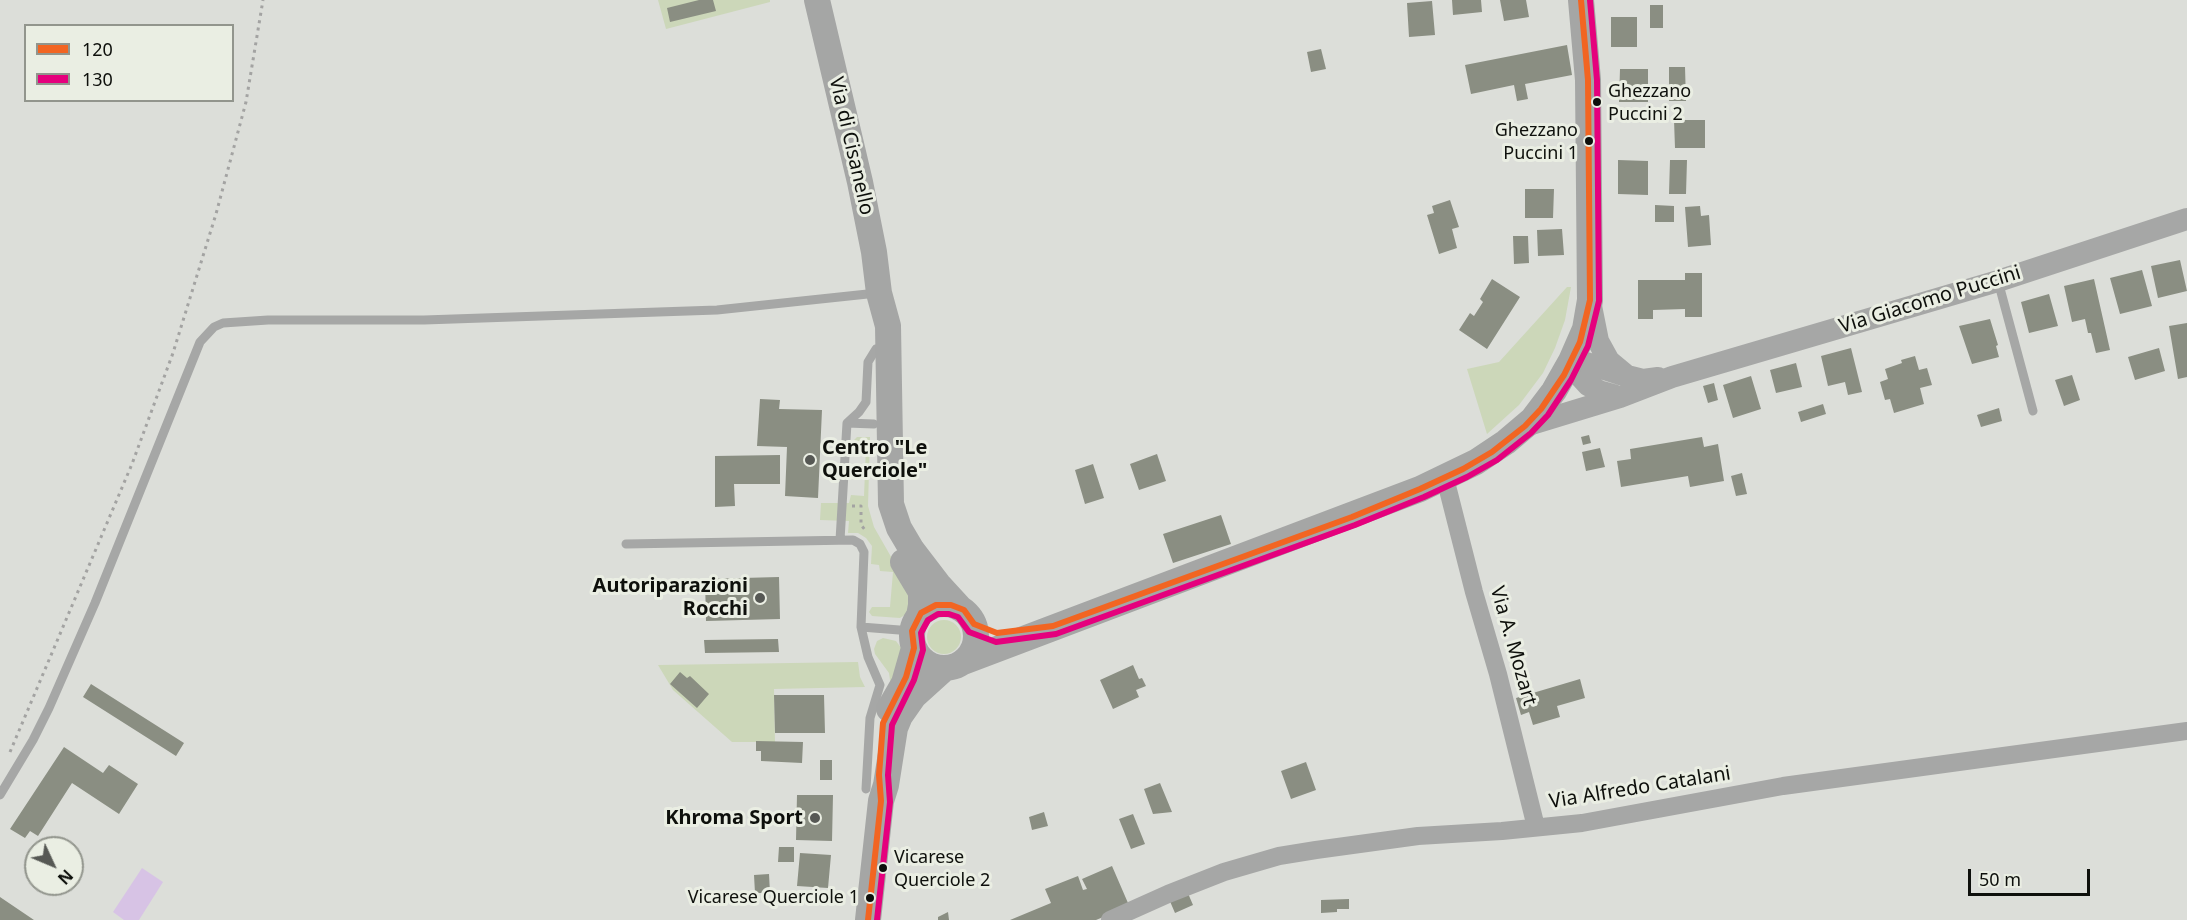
<!DOCTYPE html>
<style>
body{margin:0}
#map{position:relative;width:2187px;height:920px;overflow:hidden;background:#dcded9;font-family:"Noto Sans",sans-serif}
canvas{display:block}
.legend{position:absolute;left:24px;top:24px;width:210px;height:78px;box-sizing:border-box;background:#eaeee3;border:2px solid #92958d;margin:0;padding:8px 10px;list-style:none;font-size:18px;color:#0e100c}
.legend li{display:flex;align-items:center;gap:12px;height:30px}
.legend b{width:30px;border:2px solid #92958d}
.north{position:absolute;left:24px;top:836px;width:60px;height:60px;box-sizing:border-box;background:#eaeee3;border:2px solid #92958d;border-radius:50%;rotate:134deg;font-size:16px;font-weight:700;line-height:24px;text-align:center;color:#0e100c}
.north::after{content:'';display:block;margin:auto;width:21px;height:27px;background:#565854;clip-path:polygon(50% 0,100% 100%,50% 72%,0 100%)}
.scale{position:absolute;left:1968px;top:869px;width:122px;height:27px;box-sizing:border-box;border:3px solid #0e100c;border-top:0;padding-left:8px;font-size:18px;line-height:21px;white-space:nowrap;color:#0e100c;-webkit-text-stroke:4px #eaeee3;paint-order:stroke}
</style>
<div id="map">
<canvas width="2187" height="920"></canvas>
<ul class="legend">
<li><b style="height:8px;background:#f26522"></b>120</li>
<li><b style="height:8px;background:#e5007d"></b>130</li>
</ul>
<div class="north">N</div>
<div class="scale">50 m</div>
</div>
<script>
const g = document.querySelector('canvas').getContext('2d');
g.lineJoin = 'round';
function fill(path, color) {
  g.fillStyle = color;
  g.fill(path, 'evenodd');
}
function poly(rows) {
  const path = new Path2D();
  for (const r of rows) {
    if (r.length === 3) {
      path.moveTo(r[0] + r[2], r[1]);
      path.arc(r[0], r[1], r[2], 0, 2 * Math.PI);
      continue;
    }
    path.moveTo(r[0], r[1]);
    for (let i = 2; i < r.length; i += 2) path.lineTo(r[i], r[i + 1]);
  }
  return path;
}
function trace(path, color, width, dash) {
  g.strokeStyle = color;
  g.lineWidth = width;
  g.lineCap = dash ? 'butt' : 'round';
  g.setLineDash(dash || []);
  g.stroke(path);
}
function write(font, color, halo, rows, align = 'center') {
  g.font = font + ' "Noto Sans",sans-serif';
  g.lineWidth = 6;
  g.setLineDash([]);
  g.textBaseline = 'middle';
  g.strokeStyle = halo;
  g.fillStyle = color;
  for (const [text, x, y, turn = 0] of rows) {
    g.save();
    g.translate(x, y);
    g.rotate((+turn || 0) * Math.PI / 180);
    g.textAlign = isNaN(turn) ? turn : align;
    if (halo) g.strokeText(text, 0, 0);
    g.fillText(text, 0, 0);
    g.restore();
  }
}
fill(poly([
 [658,0,770,0,770,2,666,29],
 [1567,287,1571,287,1565,320,1555,348,1543,373,1519,405,1487,434,1467,369,1499,362],
 [857,437,870,437,868,506,874,527,894,562,910,586,908,613,900,618,872,616,869,612,872,607,890,607,893,572,880,571,879,565,871,564,872,546,866,538,858,533,848,533,849,521,820,520,821,503,849,503,851,495,864,496,866,447,854,447,854,440],
 [944,637,17],
 [883,638,896,641,902,649,891,687,889,673,875,654,874,649,877,641],
 [858,662,860,677,865,687,774,689,775,742,732,742,673,690,658,665]
]), '#ccd7b9');
fill(poly([
 [142,868,163,882,139,920,124,920,113,912]
]), '#d7c3e5');
fill(poly([
 [699,0,713,0,716,11,670,22,667,8],
 [1452,0,1481,0,1482,12,1453,15],
 [1500,0,1526,0,1529,17,1504,21],
 [1432,1,1435,35,1409,37,1407,3],
 [1650,5,1663,5,1663,28,1650,28],
 [1611,17,1637,17,1637,47,1611,47],
 [1567,45,1572,75,1525,84,1528,99,1517,101,1514,85,1471,94,1465,65],
 [1321,49,1326,69,1311,72,1307,52],
 [1669,67,1685,67,1686,101,1669,101],
 [1620,69,1648,69,1648,102,1619,102],
 [1674,120,1705,120,1705,148,1675,148],
 [1618,160,1648,161,1648,195,1618,194],
 [1670,160,1687,160,1686,194,1669,194],
 [1525,189,1554,189,1553,218,1525,218],
 [1450,200,1459,227,1452,229,1457,248,1439,254,1427,215,1434,213,1432,206],
 [1655,205,1674,206,1674,222,1655,222],
 [1700,206,1701,216,1709,215,1711,245,1688,247,1685,207],
 [1562,229,1564,255,1538,256,1537,230],
 [1513,236,1528,236,1529,263,1514,264],
 [2180,260,2187,291,2158,298,2151,266],
 [2142,270,2152,306,2120,314,2110,278],
 [1685,273,1702,273,1702,317,1685,317,1685,309,1653,310,1653,319,1638,319,1638,280,1685,280],
 [1492,279,1520,297,1487,349,1459,330,1470,313,1474,316,1483,302,1480,299],
 [2094,279,2110,350,2096,353,2091,333,2088,333,2085,319,2072,322,2064,286],
 [2049,294,2058,326,2029,333,2021,302],
 [1990,319,1998,345,1996,346,1999,357,1972,364,1959,326],
 [2187,323,2187,377,2178,379,2169,326],
 [1851,348,1862,392,1848,395,1845,382,1828,386,1821,356],
 [2159,348,2165,371,2135,380,2128,357],
 [1915,356,1919,370,1927,368,1932,385,1920,388,1924,404,1894,413,1890,399,1885,400,1880,382,1888,379,1885,369,1902,363,1901,360],
 [1796,363,1802,387,1776,393,1770,370],
 [2072,375,2080,400,2064,406,2055,380],
 [1751,376,1761,409,1733,418,1723,385],
 [1714,383,1718,400,1708,403,1703,386],
 [760,399,780,400,779,409,822,410,818,498,785,496,787,447,757,446],
 [1823,404,1826,414,1801,422,1798,412],
 [1999,408,2002,421,1981,427,1977,415],
 [1589,435,1591,443,1583,445,1581,437],
 [1702,437,1704,447,1718,444,1724,481,1690,487,1688,476,1621,487,1617,461,1631,459,1630,449],
 [1600,448,1605,467,1586,471,1582,452],
 [1157,454,1166,481,1139,490,1130,464],
 [780,455,780,484,734,484,735,506,715,507,715,456],
 [1093,464,1104,498,1085,504,1075,470],
 [1742,473,1747,494,1736,496,1731,476],
 [1221,515,1231,544,1173,563,1163,534],
 [779,577,780,619,706,621,705,579],
 [778,639,779,652,705,653,704,640],
 [1133,665,1139,679,1142,678,1146,686,1136,690,1139,697,1113,709,1100,680],
 [680,672,687,678,690,676,709,694,697,708,670,684],
 [1580,679,1585,698,1557,706,1560,717,1533,725,1529,712,1521,715,1516,698],
 [91,684,184,743,176,756,83,697],
 [774,695,824,695,825,733,775,733],
 [756,741,803,742,802,763,761,761,761,751,756,751],
 [64,747,103,773,109,765,138,784,119,814,72,783,38,836,30,831,25,838,10,829],
 [820,760,832,760,832,780,820,780],
 [1306,762,1316,790,1291,799,1281,771],
 [1160,783,1172,812,1153,814,1144,789],
 [797,795,833,795,832,841,796,840],
 [1044,812,1048,826,1032,830,1029,817],
 [1133,814,1145,844,1131,849,1119,819],
 [779,847,794,847,794,862,778,862],
 [800,853,831,855,828,888,797,886],
 [1112,866,1128,903,1113,913,1096,920,1010,920,1051,903,1045,889,1078,876,1083,890,1087,889,1082,879],
 [769,874,770,893,755,893,754,875],
 [1187,891,1193,905,1175,913,1169,899],
 [0,897,34,920,0,920],
 [1349,899,1349,909,1337,909,1337,912,1321,913,1321,900],
 [948,912,949,920,938,920,938,917]
]), '#8a8e82');
trace(poly([
 [852,506,861,506,861,525,866,531],
 [10,752,132,464,173,353,216,214,246,102,263,0]
]), '#a3a3a2', 3, [3, 4.5]);
trace(poly([
 [1998,281,2033,411],
 [847,423,874,424],
 [840,540,847,423,859,412,866,402,868,362,876,349],
 [626,544,853,540,860,544,864,552,861,627,868,657,880,685,870,718,866,789],
 [861,627,912,631],
 [0,795,33,740,49,708,95,603,200,342,214,327,223,323,268,320,424,320,717,310,877,293]
]), '#a6a7a6', 9);
trace(poly([
 [1445,478,1474,592,1498,674,1536,827],
 [1110,920,1168,894,1224,872,1279,856,1316,850,1418,836,1502,831,1582,823,1783,786,2187,731]
]), '#a6a7a6', 18);
trace(poly([
 [1591,306,1598,341,1609,361,1627,376,1643,380,1658,378],
 [1620,374,1580,361,1571,361,1576,372,1588,385,1599,391,1620,397],
 [1525,426,1620,397,1672,377,1998,281,2187,219]
]), '#a6a7a6', 22);
trace(poly([
 [817,0,860,182,874,252,879,293,888,326,891,504,899,528,912,550,938,584,960,608],
 [903,562,921,592,921,605,919,616],
 [944,636,32],
 [963,662,1420,489,1476,462,1506,442,1532,420,1554,391,1571,361,1585,329,1590,300,1588,80,1581,0],
 [889,709,904,683,914,648],
 [868,920,881,801,886,785,895,728,900,716,914,696,945,668]
]), '#a5a6a5', 26);
trace(poly([
 [868,920,881,801,879,775,883,723,906,677,914,648,912,631,921,613,936,605,951,605,964,610,974,624,997,633,1053,626,1352,517,1420,489,1463,469,1492,452,1525,426,1541,409,1564,375,1580,342,1590,300,1588,80,1581,0]
]), '#f26522', 6);
trace(poly([
 [877,920,890,802,888,775,892,725,914,680,923,650,921,633,928,620,938,614,949,614,958,617,969,632,996,642,1056,634,1355,525,1424,497,1467,477,1497,460,1531,433,1548,415,1571,380,1588,346,1599,301,1597,80,1590,0]
]), '#e5007d', 6);
for (const [x, y, r, color] of [
 [1597,102,5,"#0e100c"],
 [1589,141,5,"#0e100c"],
 [810,460,6,"#565854"],
 [760,598,6,"#565854"],
 [815,818,6,"#565854"],
 [883,868,5,"#0e100c"],
 [870,898,5,"#0e100c"]
]) {
  const dot = new Path2D();
  dot.arc(x, y, r, 0, 2 * Math.PI);
  g.fillStyle = color;
  g.fill(dot);
  trace(dot, '#eaeee3', 2);
}
write('18px', '#0e100c', '#eaeee3', [
 ["Ghezzano",1608,92],
 ["Puccini 2",1608,115],
 ["Ghezzano",1578,131,"right"],
 ["Puccini 1",1578,154,"right"],
 ["Vicarese",894,858],
 ["Querciole 2",894,881],
 ["Vicarese Querciole 1",859,898,"right"]
], 'left');
write('20px', '#0e100c', '#eaeee3', [
 ["Via di Cisanello",851,146,77],
 ["Via Giacomo Puccini",1930,300,-17],
 ["Via A. Mozart",1513,646,74],
 ["Via Alfredo Catalani",1640,788,-9]
]);
write('bold 20px', '#0e100c', '#eaeee3', [
 ["Centro \"Le",822,448,"left"],
 ["Querciole\"",822,471,"left"],
 ["Autoriparazioni",748,586],
 ["Rocchi",748,609],
 ["Khroma Sport",803,818]
], 'right');
</script>
